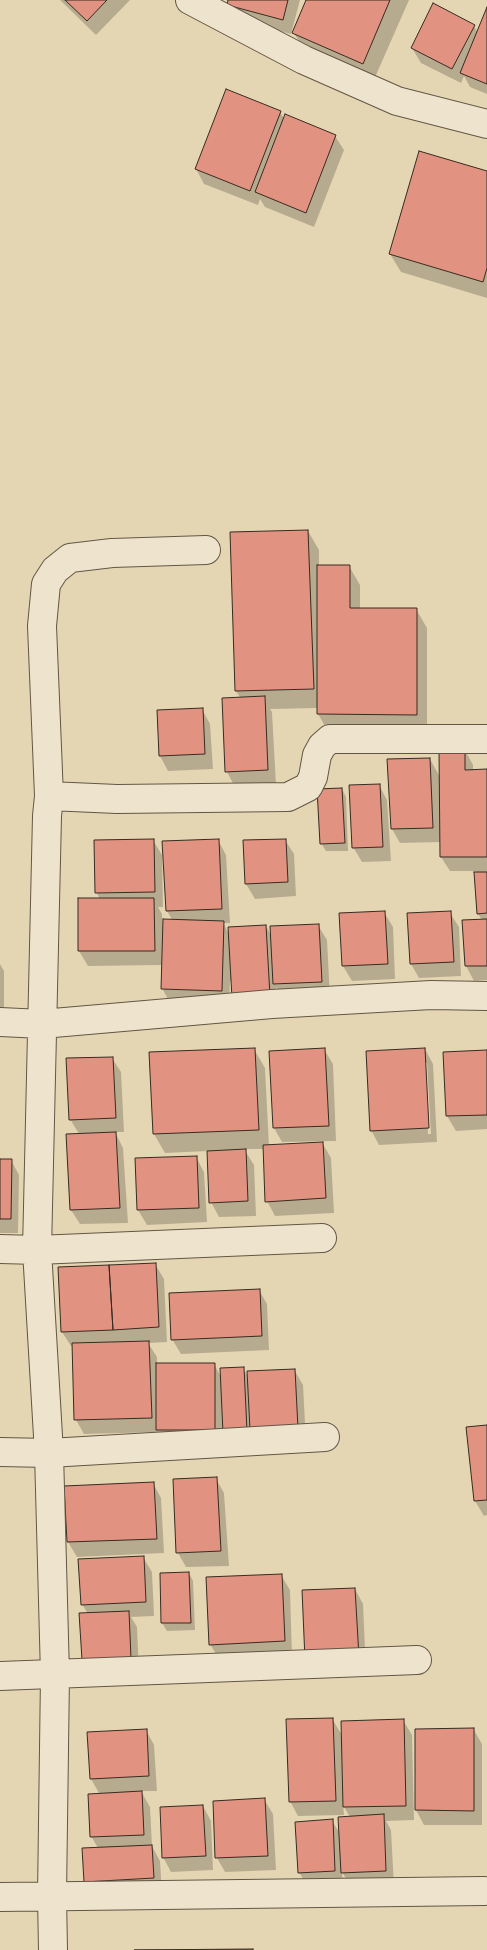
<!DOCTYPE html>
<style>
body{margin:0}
canvas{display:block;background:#e5d6b3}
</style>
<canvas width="487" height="1950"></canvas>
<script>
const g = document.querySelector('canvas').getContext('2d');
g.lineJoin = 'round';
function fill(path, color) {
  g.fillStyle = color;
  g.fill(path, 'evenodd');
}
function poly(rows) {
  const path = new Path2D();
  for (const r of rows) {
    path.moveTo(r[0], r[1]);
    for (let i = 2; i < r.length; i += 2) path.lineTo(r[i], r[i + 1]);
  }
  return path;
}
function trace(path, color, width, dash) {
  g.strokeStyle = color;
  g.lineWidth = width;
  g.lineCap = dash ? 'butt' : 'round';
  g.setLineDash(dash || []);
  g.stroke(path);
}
fill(poly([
 [60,0,130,0,96,35],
 [230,0,300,0,291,34,237,19,229,4],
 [308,0,409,0,373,82,305,51,294,33],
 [487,10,487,94,470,87,464,76,461,83,421,63,412,48,474,26,478,33],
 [280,112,285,120,335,136,344,150,314,227,265,207,260,199,258,205,204,184,196,169],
 [487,172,487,298,401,272,390,254],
 [308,531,319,550,319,566,349,566,360,585,360,609,416,609,427,628,427,733,329,733,318,714,318,708,270,709,272,712,276,785,235,787,227,772,241,699,236,691],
 [202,709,210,724,213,769,168,771,160,756,158,711],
 [465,750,473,765,473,771,487,771,487,980,474,981,466,966,464,921,482,920,478,914,476,871,450,871,441,857,441,842,400,843,392,829,430,759,440,777],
 [379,785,387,800,391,861,362,862,353,847],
 [342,789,346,797,348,851,326,851,321,843],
 [153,840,162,855,163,907,158,907,162,914,162,921,173,921,167,911,218,840,226,855,230,923,223,923,229,934,266,926,272,937,318,925,327,940,330,997,283,999,276,987,277,1011,230,981,229,1005,170,1003,162,988,162,965,88,966,79,951,100,900,97,893,95,841],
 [285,840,294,854,296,896,255,899,246,884,244,842],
 [384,912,393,927,395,979,352,981,343,966],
 [450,913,459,927,461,976,419,978,411,964],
 [0,964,4,971,4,1009,0,1009],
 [254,1049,265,1068,269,1146,323,1144,331,1158,334,1213,275,1216,267,1201,264,1149,244,1149,254,1165,256,1216,219,1217,211,1202,208,1151,165,1153,154,1134,150,1053],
 [324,1049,333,1064,336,1141,282,1142,274,1128],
 [425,1049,433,1064,437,1142,379,1145,371,1130],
 [425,1063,427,1063,431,1134,428,1134],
 [487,1051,487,1129,456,1131,447,1116,444,1053],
 [112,1058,121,1072,124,1132,115,1132,123,1148,128,1223,80,1224,71,1210,79,1134,70,1119],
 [196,1157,204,1172,207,1222,147,1225,138,1210,136,1160],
 [0,1160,11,1160,19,1175,18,1233,0,1233],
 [155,1264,164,1279,167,1342,148,1343,157,1357,157,1364,214,1364,221,1377,243,1368,248,1377,295,1371,303,1385,306,1442,166,1444,159,1432,84,1434,76,1420,73,1346,71,1346,62,1332],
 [259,1290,267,1304,269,1350,181,1354,172,1339],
 [487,1426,487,1515,484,1516,475,1501],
 [216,1479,224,1493,229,1566,186,1567,178,1553],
 [153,1483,161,1498,164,1553,77,1557,68,1542,66,1487],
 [143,1557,152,1572,154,1616,131,1617,137,1627,139,1672,88,1614,82,1604],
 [189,1573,193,1581,195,1630,167,1631,162,1623],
 [281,1575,290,1590,292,1656,219,1659,210,1644],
 [355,1589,363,1604,366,1671,315,1674],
 [333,1720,343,1737,403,1720,412,1735,414,1820,386,1821,391,1830,394,1886,351,1887,342,1872,343,1885,308,1887,299,1872,332,1821,341,1835,350,1817,343,1805,344,1815,298,1816,290,1801],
 [146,1730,154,1745,157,1791,141,1791,150,1807,152,1846,160,1861,162,1893,94,1896,85,1881,98,1848,91,1836,100,1795,91,1779],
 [416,1730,474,1730,482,1744,482,1825,424,1825,416,1810],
 [264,1799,273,1814,276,1870,225,1872,217,1858],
 [203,1806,211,1821,213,1870,171,1872,163,1857]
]), '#0003');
const building = poly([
 [65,0,107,0,87,21,65,0],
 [228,0,288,0,283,20,227,5,228,0],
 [306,0,390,0,363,64,292,33,306,0],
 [433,3,475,25,452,69,411,48,433,3],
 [487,7,487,84,460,73,487,7],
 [226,89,281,111,250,191,195,169,226,89],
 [285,114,336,135,306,213,255,192,285,114],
 [419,151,487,171,487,268,483,282,389,254,419,151],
 [308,530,314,689,235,691,230,532,308,530],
 [317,565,350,565,350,608,417,608,417,715,317,714,317,565],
 [265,696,268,770,225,772,222,698,265,696],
 [203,708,205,754,159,756,157,710,203,708],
 [465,749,465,770,487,769,487,857,440,857,439,750,465,749],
 [430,758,433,828,391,829,387,759,430,758],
 [380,784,383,847,352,848,349,785,380,784],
 [342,788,345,843,320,844,317,789,342,788],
 [154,839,155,892,95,893,94,840,154,839],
 [219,839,222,909,166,911,162,841,219,839],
 [286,839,288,882,245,884,243,840,286,839],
 [474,872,487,872,487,913,477,914,474,872],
 [78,898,154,898,155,951,78,951,78,898],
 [385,911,388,964,342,966,339,913,385,911],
 [451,911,454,962,410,964,407,913,451,911],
 [163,919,224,921,222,991,161,989,163,919],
 [487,919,487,966,465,966,462,920,487,919],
 [319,924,322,982,273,984,270,926,319,924],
 [266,925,270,996,232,998,228,927,266,925],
 [255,1048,259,1130,153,1134,149,1052,255,1048],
 [325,1048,329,1126,273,1128,269,1051,325,1048],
 [425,1048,429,1128,370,1131,366,1051,425,1048],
 [487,1050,487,1115,446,1116,443,1052,487,1050],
 [113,1057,116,1118,69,1120,66,1058,113,1057],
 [116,1132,120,1208,70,1210,66,1134,116,1132],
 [323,1142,326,1198,265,1202,263,1145,323,1142],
 [246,1149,248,1201,209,1203,207,1151,246,1149],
 [197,1156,199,1208,137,1210,135,1158,197,1156],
 [0,1159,12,1159,11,1219,0,1219,0,1159],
 [156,1263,159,1327,113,1330,109,1265,156,1263],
 [109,1265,113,1330,61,1332,58,1267,109,1265],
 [260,1289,262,1336,171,1340,169,1293,260,1289],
 [149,1341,152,1418,74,1420,72,1343,149,1341],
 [156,1363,215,1363,215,1430,156,1430,156,1363],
 [244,1367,247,1431,223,1433,220,1368,244,1367],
 [295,1369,298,1428,250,1430,247,1371,295,1369],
 [487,1425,487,1500,474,1501,466,1427,487,1425],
 [217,1477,221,1551,176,1553,173,1479,217,1477],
 [154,1482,157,1539,67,1542,64,1486,154,1482],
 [144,1556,146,1602,81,1605,78,1559,144,1556],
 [189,1572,191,1623,161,1623,160,1573,189,1572],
 [282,1574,285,1641,209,1645,206,1577,282,1574],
 [355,1588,359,1657,305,1660,302,1590,355,1588],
 [129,1611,131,1658,82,1660,79,1613,129,1611],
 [333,1718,336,1801,289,1802,286,1719,333,1718],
 [404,1719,406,1806,343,1807,341,1721,404,1719],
 [474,1728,474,1811,415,1810,415,1729,474,1728],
 [147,1729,149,1776,90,1779,87,1732,147,1729],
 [142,1791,144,1835,90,1837,88,1794,142,1791],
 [265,1798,268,1856,215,1858,213,1801,265,1798],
 [203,1805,206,1856,162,1858,160,1807,203,1805],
 [384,1814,386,1871,341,1873,338,1817,384,1814],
 [333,1819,335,1871,298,1873,295,1822,333,1819],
 [152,1845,154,1878,84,1882,82,1848,152,1845],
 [253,1949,253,1950,134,1950,253,1949]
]);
fill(building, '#e29280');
trace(building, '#372b21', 1);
const minor = poly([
 [190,0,304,60,397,101,487,124],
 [49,796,42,626,46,584,55,570,70,558,112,553,206,550],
 [0,1022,42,1024,272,1004,431,995,487,996],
 [0,1249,37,1250,322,1238],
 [0,1452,49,1453,325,1437],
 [0,1676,417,1660],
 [0,1897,484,1891],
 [53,1950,52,1896,55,1675,49,1453,37,1250,47,816,49,796,117,799,288,797,308,787,313,777,317,755,322,746,330,739,487,739]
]);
trace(minor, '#625646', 30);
trace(minor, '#eee4ce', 28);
</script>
